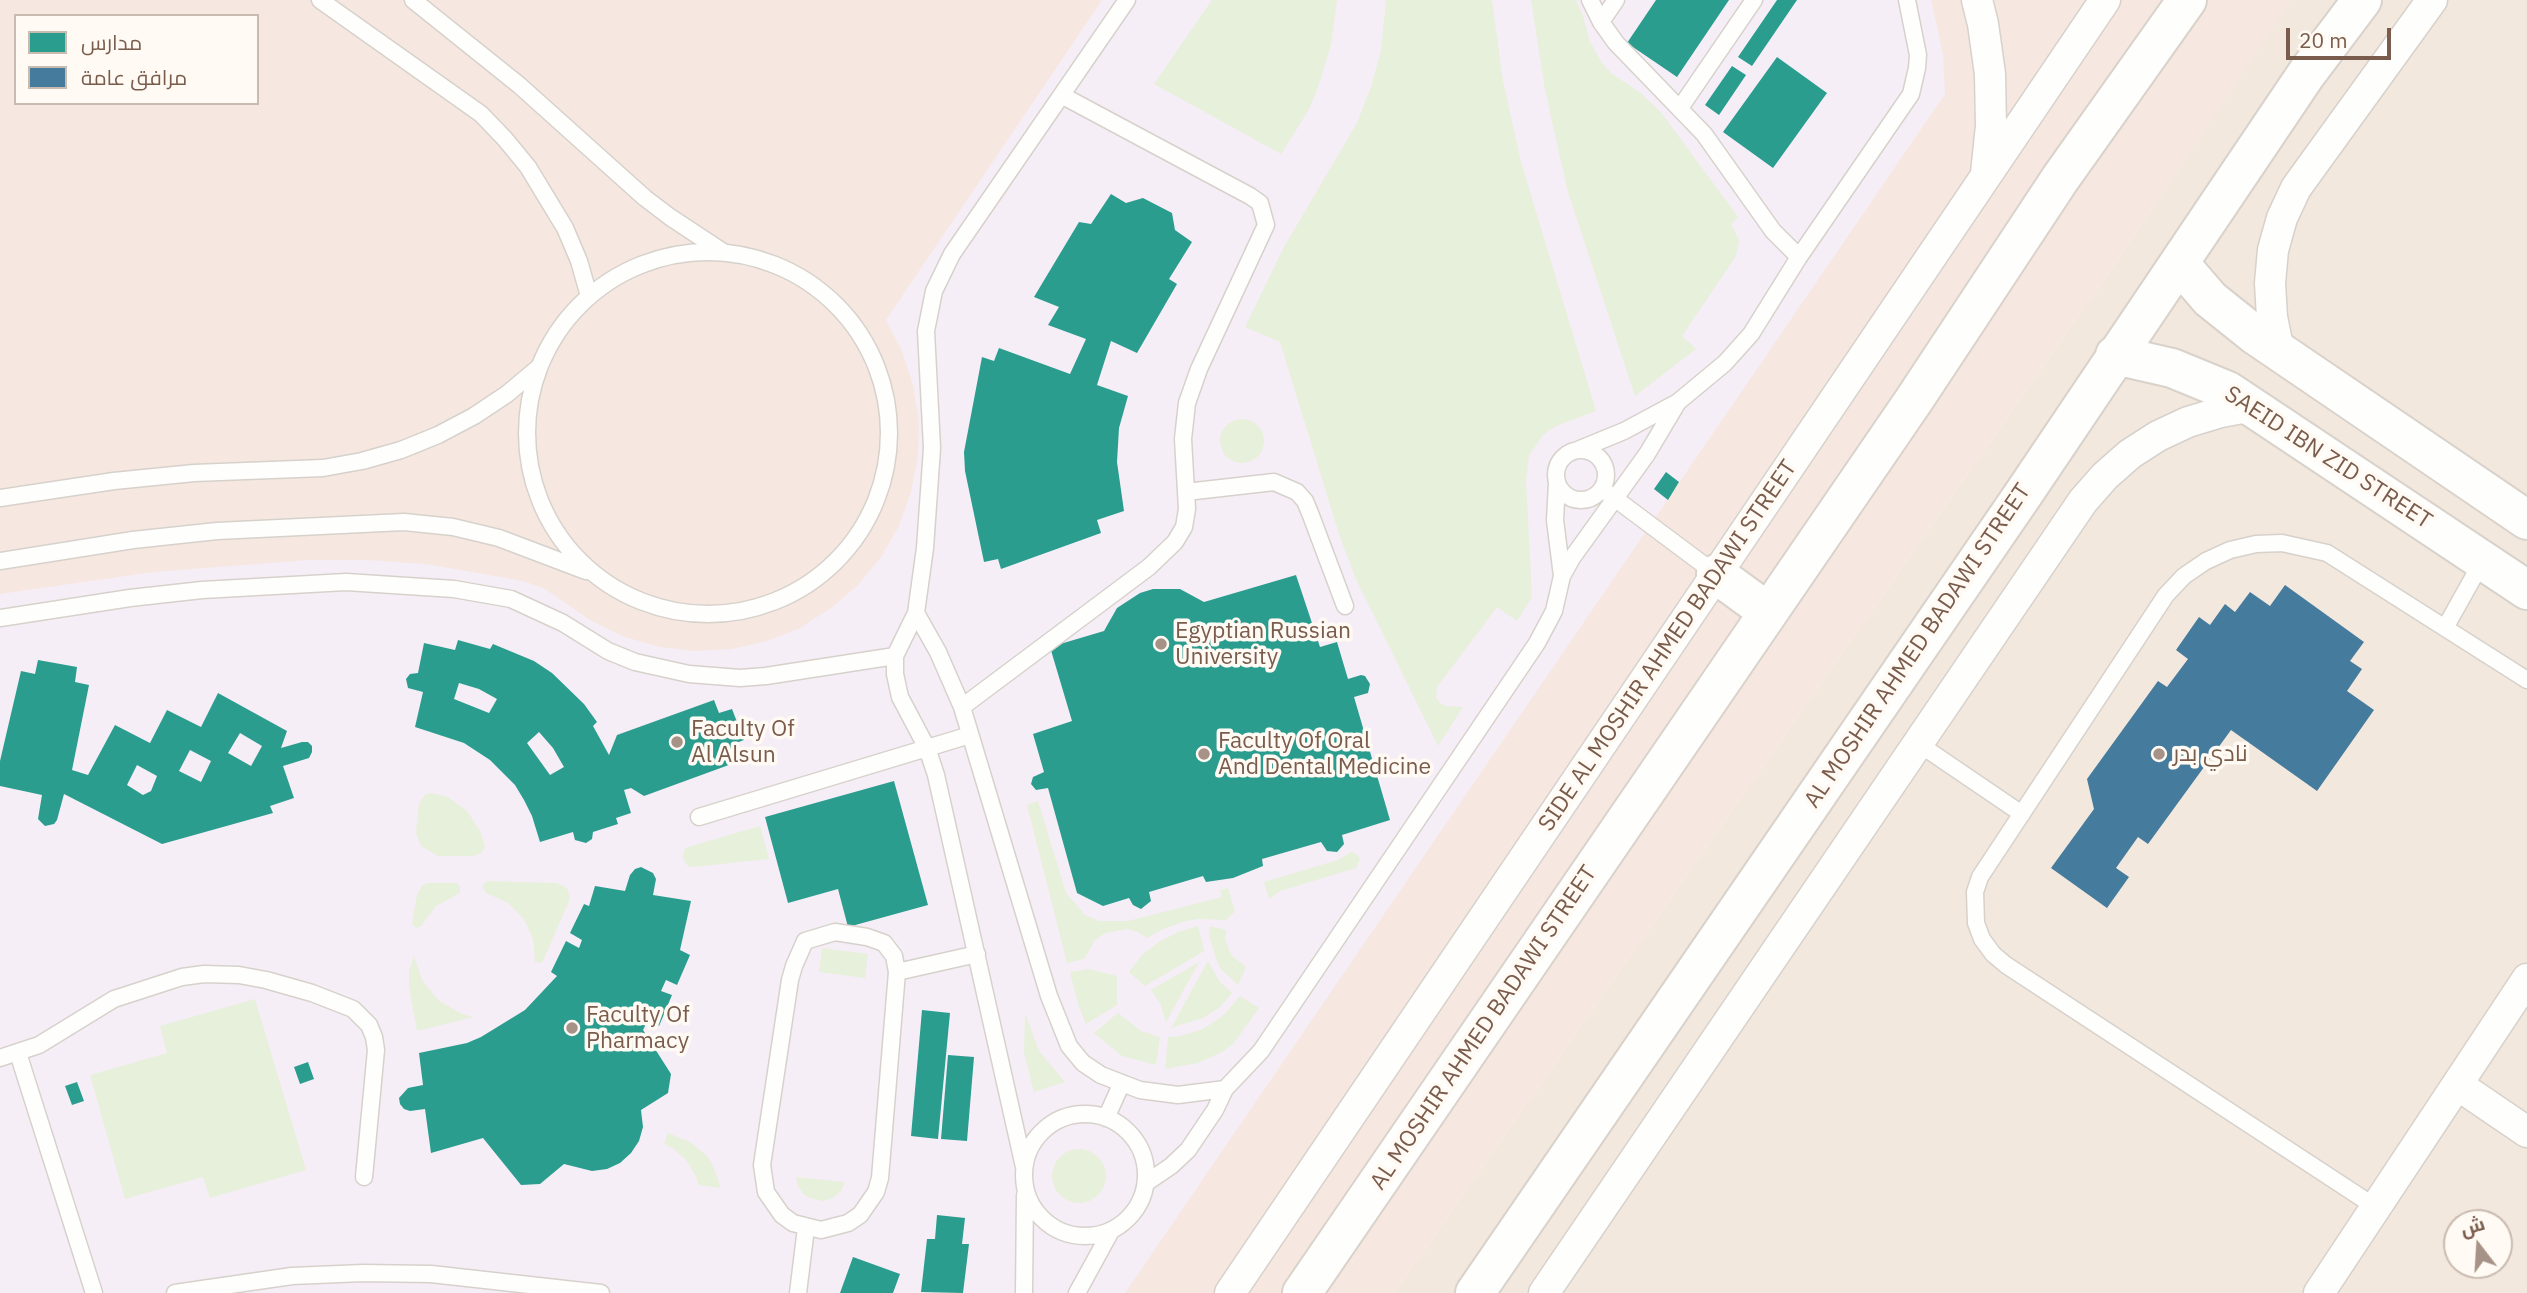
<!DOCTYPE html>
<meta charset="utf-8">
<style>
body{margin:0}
#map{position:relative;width:2527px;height:1293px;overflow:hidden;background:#f9f5f0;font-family:"IBM Plex Sans",Cairo,sans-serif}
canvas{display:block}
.legend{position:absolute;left:14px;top:14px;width:245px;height:91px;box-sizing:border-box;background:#fffaf3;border:2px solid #cabbb1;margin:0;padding:9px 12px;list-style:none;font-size:21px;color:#7a5c4d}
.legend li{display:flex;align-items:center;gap:14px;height:35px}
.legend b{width:35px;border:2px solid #cabbb1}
.north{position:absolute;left:2443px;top:1209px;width:70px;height:70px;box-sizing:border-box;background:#fffaf3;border:2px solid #cabbb1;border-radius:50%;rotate:343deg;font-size:19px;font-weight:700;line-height:28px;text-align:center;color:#7a5c4d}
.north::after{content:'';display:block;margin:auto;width:24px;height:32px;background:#a69286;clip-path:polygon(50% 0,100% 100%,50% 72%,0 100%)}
.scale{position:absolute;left:2286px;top:28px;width:105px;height:32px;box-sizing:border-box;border:4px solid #7a5c4d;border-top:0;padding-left:9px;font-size:21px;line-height:24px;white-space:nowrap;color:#7a5c4d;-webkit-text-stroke:5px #fffaf3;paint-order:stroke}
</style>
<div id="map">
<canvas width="2527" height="1293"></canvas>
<ul class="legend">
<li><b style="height:19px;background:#2a9d8f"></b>مدارس</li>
<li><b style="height:19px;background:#457b9d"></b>مرافق عامة</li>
</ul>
<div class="north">ش</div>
<div class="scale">20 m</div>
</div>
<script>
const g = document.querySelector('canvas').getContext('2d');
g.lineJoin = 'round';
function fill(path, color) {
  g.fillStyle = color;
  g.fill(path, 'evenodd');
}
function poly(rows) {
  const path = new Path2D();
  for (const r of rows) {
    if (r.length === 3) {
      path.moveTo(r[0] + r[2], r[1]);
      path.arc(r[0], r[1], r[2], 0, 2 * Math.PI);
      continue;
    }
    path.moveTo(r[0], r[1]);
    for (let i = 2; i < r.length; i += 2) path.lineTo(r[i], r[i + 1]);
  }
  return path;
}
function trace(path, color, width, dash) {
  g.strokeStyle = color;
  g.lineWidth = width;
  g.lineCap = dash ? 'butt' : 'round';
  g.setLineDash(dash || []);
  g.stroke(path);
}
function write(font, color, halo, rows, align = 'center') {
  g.font = font + ' "IBM Plex Sans",Cairo,sans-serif';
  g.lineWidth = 7;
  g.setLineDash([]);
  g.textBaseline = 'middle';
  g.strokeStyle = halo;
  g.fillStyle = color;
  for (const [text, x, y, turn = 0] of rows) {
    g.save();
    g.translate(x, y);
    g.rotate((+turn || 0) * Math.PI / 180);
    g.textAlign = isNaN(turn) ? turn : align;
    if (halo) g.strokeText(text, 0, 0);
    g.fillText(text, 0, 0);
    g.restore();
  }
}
fill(poly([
 [2290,0,2527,0,2527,1293,1394,1293,2125,249],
 [2457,1223,2499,1223,2499,1265,2457,1265]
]), '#f2e8de');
fill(poly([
 [0,0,2291,0,2125,249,1394,1293,0,1293],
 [16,16,257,16,257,103,16,103]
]), '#f6e8e1');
fill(poly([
 [1102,0,1931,0,1943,54,1945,94,1125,1293,0,1293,0,594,154,572,309,560,367,560,426,564,523,581,545,589,593,622,625,637,660,647,696,651,732,649,767,641,800,628,831,608,858,585,881,557,899,526,911,492,918,457,919,421,913,385,902,351,886,320]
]), '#f6eef6');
fill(poly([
 [1212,0,1337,0,1331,45,1317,90,1308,111,1281,154,1154,84],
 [1386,0,1492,0,1503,81,1521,162,1596,411,1554,427,1544,434,1529,455,1526,480,1532,597,1517,621,1497,607,1437,687,1436,698,1440,703,1445,706,1463,707,1438,746,1356,579,1340,537,1280,342,1245,327,1284,247,1357,123,1371,87,1381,50],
 [1531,0,1576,0,1583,16,1590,42,1602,63,1611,73,1639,92,1660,111,1738,217,1731,224,1739,240,1736,256,1682,336,1696,349,1635,396,1567,189,1545,90],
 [1242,441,22],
 [432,793,448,797,467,811,480,831,485,846,481,853,474,856,438,856,421,846,416,833,419,803,426,794],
 [1038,801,1066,893,1085,915,1099,921,1128,921,1222,897,1220,890,1228,888,1235,911,1226,920,1198,919,1185,921,1159,931,1147,938,1138,932,1127,929,1105,933,1095,940,1084,959,1067,963,1027,805],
 [760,826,769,859,693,867,688,866,683,859,684,850,688,847],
 [1351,852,1358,855,1360,859,1356,868,1280,891,1269,899,1264,882,1338,860],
 [488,881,557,883,567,888,570,899,542,963,535,962,533,939,524,919,508,903,486,893,482,886],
 [427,883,457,883,460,886,460,893,436,906,421,926,416,928,412,924,417,895,422,886],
 [1198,926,1204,951,1145,986,1129,972,1142,955,1159,942,1178,932],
 [1209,926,1226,930,1225,939,1231,955,1246,967,1238,985,1221,969,1216,959,1210,938],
 [822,948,868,954,865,978,819,972],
 [414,956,422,980,438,1000,460,1013,473,1017,417,1031,409,987,409,971],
 [1208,961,1220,982,1232,993,1219,1008,1203,1018,1171,1028],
 [1199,962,1166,1022,1161,1005,1151,990],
 [1089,969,1117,976,1117,1005,1086,1024,1078,1004,1070,972],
 [1240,996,1259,1008,1233,1044,1222,1052,1198,1063,1165,1069,1168,1037,1180,1036,1203,1029,1224,1015],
 [255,999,306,1170,210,1198,203,1177,125,1199,90,1075,167,1053,160,1026],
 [1025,1013,1039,1051,1065,1082,1034,1092,1024,1053],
 [1118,1013,1141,1031,1160,1037,1156,1065,1122,1056,1094,1033],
 [668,1133,690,1142,707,1156,713,1166,721,1188,698,1185,696,1176,686,1160,673,1148,664,1144],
 [1079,1176,27],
 [796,1177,845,1182,841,1191,833,1198,823,1201,813,1199,804,1195,798,1186]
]), '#e7f0db');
fill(poly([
 [1656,0,1729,0,1677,77,1627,43],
 [1777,0,1797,0,1752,66,1738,57],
 [1777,57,1827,93,1773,168,1723,132],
 [1732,66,1746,75,1719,115,1705,105],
 [1111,194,1126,203,1143,198,1172,213,1175,230,1192,242,1169,279,1177,284,1137,353,1111,341,1097,385,1128,396,1119,428,1117,462,1124,511,1097,520,1101,533,1001,569,998,559,984,562,965,471,964,452,982,357,994,361,999,348,1070,374,1086,339,1048,325,1059,307,1034,297,1079,222,1091,224],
 [1666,472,1679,482,1668,500,1654,489],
 [1296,575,1320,647,1337,642,1348,679,1361,675,1365,676,1370,684,1368,693,1354,697,1390,820,1342,835,1344,844,1337,852,1327,851,1321,842,1262,859,1263,866,1233,878,1206,882,1203,876,1149,892,1151,901,1141,909,1133,905,1129,898,1103,906,1077,893,1048,788,1036,790,1031,784,1033,777,1044,772,1033,734,1072,721,1050,647,1104,631,1117,608,1140,593,1153,589,1180,589,1204,602],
 [458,640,490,649,493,644,534,661,552,673,584,704,597,722,593,726,609,755,617,735,714,700,719,713,732,709,744,740,731,745,737,762,644,796,631,788,624,790,631,813,616,818,618,824,593,832,592,839,586,843,575,840,573,832,540,842,532,816,524,800,515,785,490,760,464,743,415,727,423,692,408,688,406,679,410,674,418,673,424,643,455,650],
 [459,683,479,689,497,699,489,713,454,699],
 [539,732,553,748,564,767,550,775,527,743],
 [38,660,77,667,75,682,89,685,72,770,88,775,115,725,150,743,167,710,201,727,218,693,287,731,281,748,302,742,308,742,312,746,312,752,309,758,283,766,294,798,270,806,273,813,162,844,64,794,57,820,54,824,45,826,38,819,42,795,0,786,0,761,21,671,35,674],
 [240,733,262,746,251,766,228,753],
 [190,750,211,761,201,782,179,771],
 [137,765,157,776,151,791,143,795,127,785],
 [894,781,928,905,848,927,838,889,788,903,765,817],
 [641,867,653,873,656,879,653,895,691,901,680,950,690,955,677,985,666,980,661,991,672,995,659,1026,648,1020,643,1030,671,1074,668,1093,641,1110,643,1127,639,1141,631,1153,620,1163,607,1169,592,1171,564,1164,540,1184,521,1185,483,1138,431,1153,425,1109,410,1111,404,1109,400,1104,399,1098,408,1088,423,1085,419,1053,467,1043,481,1037,525,1010,557,976,551,972,566,941,579,948,582,940,570,933,584,904,589,906,595,886,625,891,630,875,635,869],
 [922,1010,950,1013,938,1139,911,1136],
 [948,1055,974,1057,967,1141,941,1139],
 [308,1062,314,1079,300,1084,294,1067],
 [77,1082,84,1101,72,1105,65,1086],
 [937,1215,965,1218,962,1244,969,1244,963,1293,921,1292,927,1239,935,1239],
 [853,1257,900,1274,893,1293,840,1293]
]), '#2a9d8f');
fill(poly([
 [2285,585,2364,642,2350,661,2362,669,2347,691,2374,710,2317,791,2231,730,2148,844,2138,837,2116,868,2129,877,2107,908,2051,868,2094,809,2087,779,2158,681,2167,687,2188,659,2176,650,2199,617,2210,625,2225,604,2235,612,2250,592,2270,606]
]), '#457b9d');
const lane = poly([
 [320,0,481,114,505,139,528,167,565,228,579,261,589,296],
 [413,0,519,85,645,198,670,217,723,252],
 [1590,0,1601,22,1616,43,1704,134,1773,231,1799,257],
 [1601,22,1616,0],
 [1680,108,1754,0],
 [708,433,181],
 [1580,449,1624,431,1678,402,1725,363,1751,334,1799,257,1911,94,1917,68,1918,55,1907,0],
 [1581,475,25],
 [1557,483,1555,520,1562,576],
 [1186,492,1274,482,1297,492,1305,501,1310,513,1345,606],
 [1609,494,1716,574],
 [0,498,114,481,194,473,323,468,362,461,401,450,438,435,474,416,507,394,538,368],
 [0,561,133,540,217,531,404,522,453,527,499,538,586,571],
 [916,613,938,652,962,707,1049,996,1069,1046,1083,1063,1101,1075,1140,1090,1178,1095,1225,1089],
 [0,618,130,598,202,590,346,582,454,589,511,599,563,623,608,651,635,662,689,674,740,678,766,676,895,656],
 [2445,628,2483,560],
 [962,707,1149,567,1175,542,1184,527,1187,509,1183,439,1187,403,1199,369,1266,225,1260,203,1250,196,1063,96],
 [1919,744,2022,814],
 [699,817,970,735],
 [835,932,867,937,884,943,894,956,897,972,880,1178,876,1192,860,1215,848,1223,821,1230,793,1223,782,1215,766,1192,762,1165,790,980,794,966,805,941,835,932],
 [897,972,977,954],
 [18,1053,94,1293],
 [0,1058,39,1045,114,999,182,977,204,974,239,975,266,980,312,993,353,1009,369,1025,374,1037,376,1050,364,1177],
 [1085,1175,61],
 [1106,1118,1121,1085],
 [1024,1167,936,775,927,748,900,697,895,674,895,656,916,613,925,548,932,448,926,331,934,291,952,254,1127,0],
 [1146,1183,1171,1166,1188,1150,1215,1110,1225,1089,1261,1051,1537,643,1554,611,1562,576,1572,558,1647,454,1678,402],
 [2377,1208,2006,965,1993,954,1982,939,1976,923,1975,892,1980,877,2166,595,2184,576,2206,561,2230,550,2256,544,2282,543,2327,553,2527,680],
 [175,1293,292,1276,363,1273,431,1274,601,1293],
 [798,1293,806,1228],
 [1024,1293,1025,1195],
 [1077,1293,1111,1231]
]);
const street = poly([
 [1977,0,1983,24,1990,74,1991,126,1986,173],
 [2279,352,2272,317,2270,283,2273,250,2282,218,2296,188,2432,0],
 [2458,1085,2527,1132],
 [1230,1293,2105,0],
 [1544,1293,2083,501,2105,476,2130,454,2158,436,2188,422,2221,412,2253,406],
 [2319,1293,2527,979]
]);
const secondary = poly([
 [2179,263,2210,299,2255,335,2527,520],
 [2115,355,2172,368,2228,391,2527,590],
 [1716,574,1768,612],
 [1302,1293,1914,400,2060,179,2187,0],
 [1475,1293,2022,496,2307,73,2362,0]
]);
trace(lane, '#d7d1cb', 19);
trace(street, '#d7d1cb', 33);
trace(secondary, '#d9d2cb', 42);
trace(lane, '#fefefd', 16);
trace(street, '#fefefd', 30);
trace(secondary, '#fefefd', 38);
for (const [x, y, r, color] of [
 [1161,644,7,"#a69286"],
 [677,742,7,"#a69286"],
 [1204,754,7,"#a69286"],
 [2159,754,7,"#a69286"],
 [572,1028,7,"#a69286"]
]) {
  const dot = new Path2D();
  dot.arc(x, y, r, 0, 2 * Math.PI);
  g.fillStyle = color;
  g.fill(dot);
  trace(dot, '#fffaf3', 2.5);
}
write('23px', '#7a5c4d', '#fffaf3', [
 ["SAEID IBN ZID STREET",2328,458,33],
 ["SIDE AL MOSHIR AHMED BADAWI STREET",1668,646,-56],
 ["AL MOSHIR AHMED BADAWI STREET",1918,646,-56],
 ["AL MOSHIR AHMED BADAWI STREET",1484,1028,-56]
]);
write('23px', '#7a5c4d', '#fffaf3', [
 ["Egyptian Russian",1175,631],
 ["University",1175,657],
 ["Faculty Of",691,729],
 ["Al Alsun",691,755],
 ["Faculty Of Oral",1218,741],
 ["And Dental Medicine",1218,767],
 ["نادي بدر",2173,754],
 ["Faculty Of",586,1015],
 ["Pharmacy",586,1041]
], 'left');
</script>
